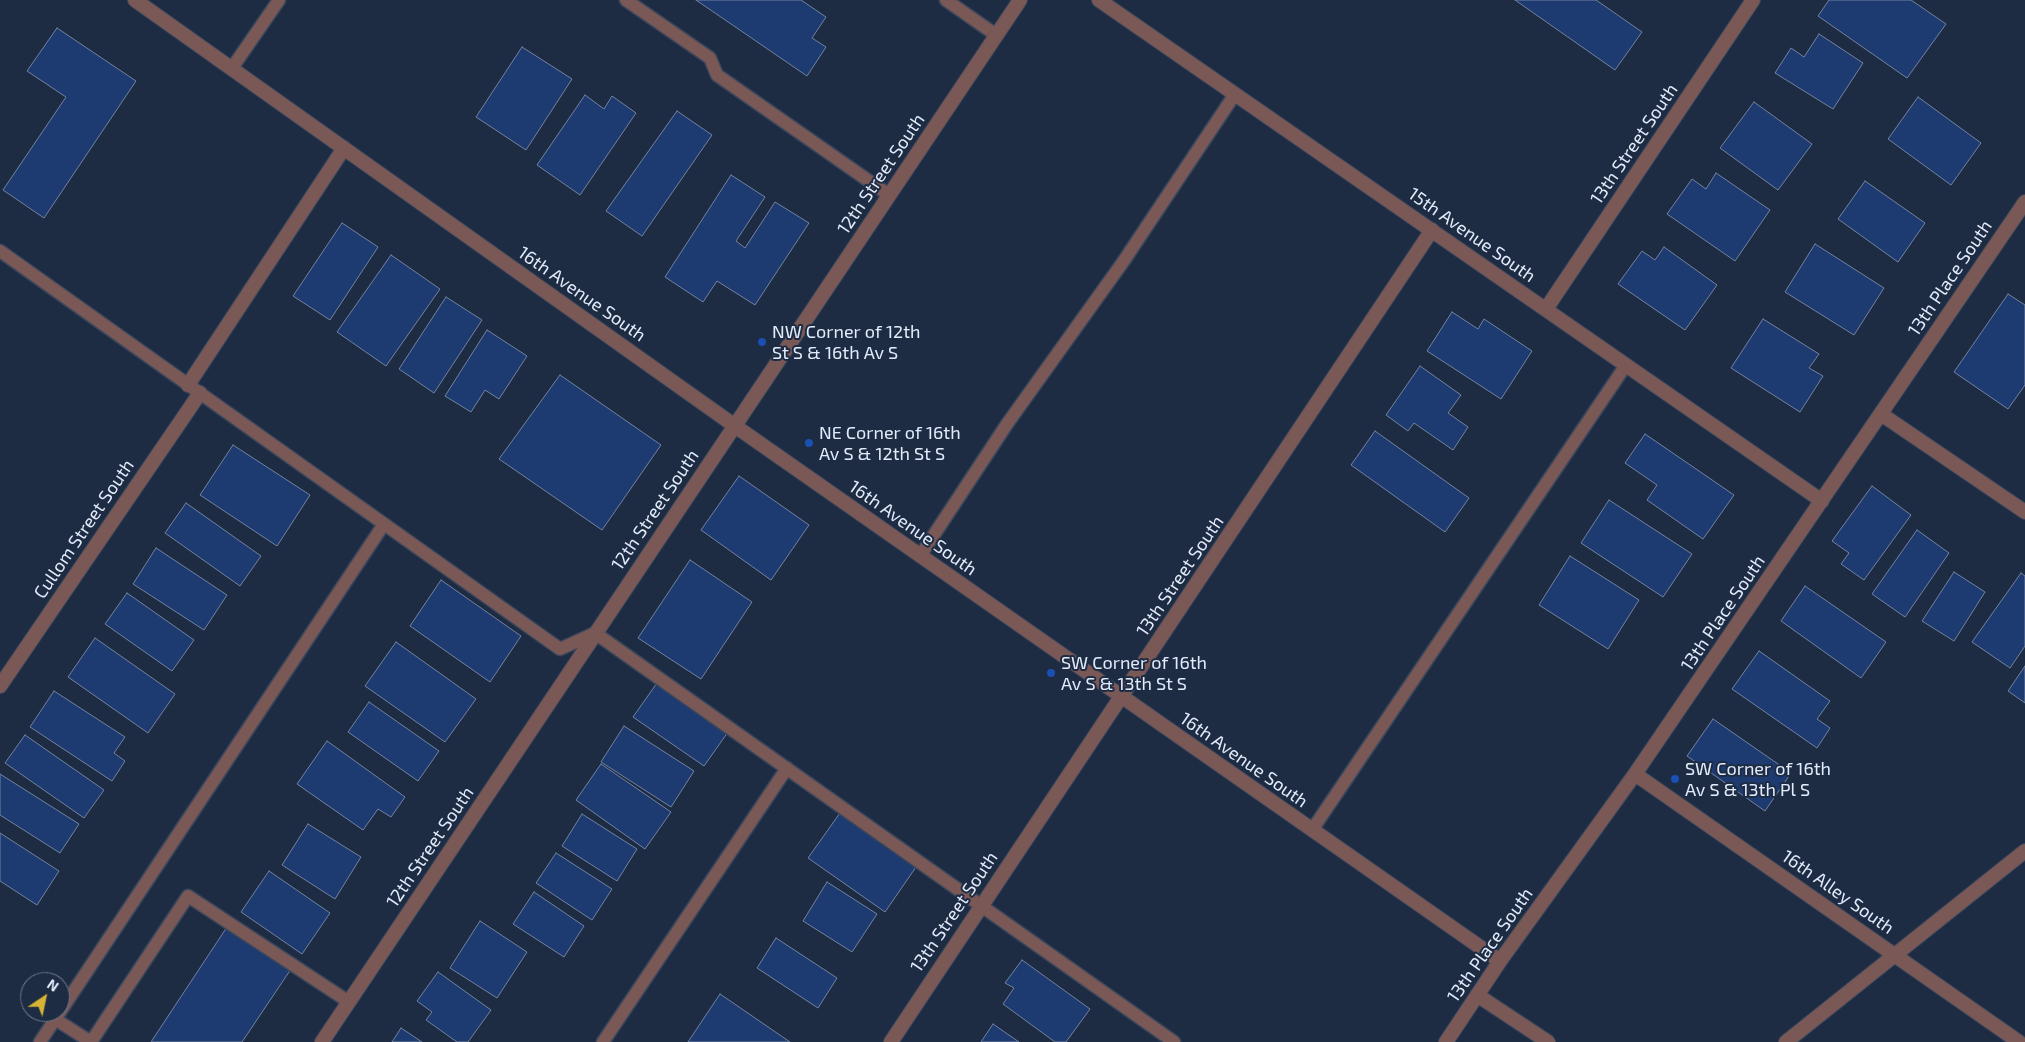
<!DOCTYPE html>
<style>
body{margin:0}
#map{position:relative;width:2025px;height:1042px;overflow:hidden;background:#1e2c43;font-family:"Exo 2",sans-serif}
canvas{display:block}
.north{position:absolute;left:20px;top:972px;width:50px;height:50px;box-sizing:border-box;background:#1e2c43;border:1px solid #6c788d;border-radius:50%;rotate:34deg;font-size:14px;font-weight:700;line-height:20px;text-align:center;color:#e2ebfb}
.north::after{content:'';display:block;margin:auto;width:18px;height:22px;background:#d8b434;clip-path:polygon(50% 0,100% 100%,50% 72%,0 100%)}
</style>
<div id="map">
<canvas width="2025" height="1042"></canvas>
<div class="north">N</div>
</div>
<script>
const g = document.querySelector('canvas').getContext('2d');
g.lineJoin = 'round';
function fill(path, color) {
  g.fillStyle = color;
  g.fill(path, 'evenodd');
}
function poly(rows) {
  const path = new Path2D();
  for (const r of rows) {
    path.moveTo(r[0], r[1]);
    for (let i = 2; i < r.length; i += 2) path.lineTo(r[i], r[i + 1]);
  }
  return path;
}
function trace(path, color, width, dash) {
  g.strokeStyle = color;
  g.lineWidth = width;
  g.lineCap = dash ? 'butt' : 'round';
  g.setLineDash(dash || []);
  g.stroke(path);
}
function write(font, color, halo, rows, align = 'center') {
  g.font = font + ' "Exo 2",sans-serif';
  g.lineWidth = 4;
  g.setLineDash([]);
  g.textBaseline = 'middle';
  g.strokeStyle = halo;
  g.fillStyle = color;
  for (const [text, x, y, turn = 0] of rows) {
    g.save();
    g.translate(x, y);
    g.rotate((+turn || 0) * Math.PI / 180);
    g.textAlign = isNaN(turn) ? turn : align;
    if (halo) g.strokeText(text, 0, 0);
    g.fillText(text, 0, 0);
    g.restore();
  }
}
const building = poly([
 [696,0,801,0,826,17,812,38,826,47,807,76,696,0],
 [1515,0,1596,0,1642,32,1615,70,1515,0],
 [1829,0,1911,0,1946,24,1907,78,1818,16,1829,0],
 [57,28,136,81,44,218,3,190,66,97,27,71,57,28],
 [1819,34,1863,63,1833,109,1775,73,1791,48,1804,57,1819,34],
 [522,47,572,79,526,150,476,117,522,47],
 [585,95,604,109,612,96,636,113,580,195,537,165,585,95],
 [1918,97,1981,143,1951,185,1888,139,1918,97],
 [1754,102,1812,144,1778,190,1720,148,1754,102],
 [677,111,712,135,642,236,606,211,677,111],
 [1716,173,1770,210,1735,261,1667,214,1692,179,1706,189,1716,173],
 [731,175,765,197,736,241,745,248,775,202,809,223,755,305,717,281,703,302,665,277,731,175],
 [1865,181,1925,223,1898,262,1838,219,1865,181],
 [342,223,378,247,330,320,293,296,342,223],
 [1815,244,1884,288,1854,335,1785,292,1815,244],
 [1664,247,1717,285,1685,330,1618,284,1642,251,1655,260,1664,247],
 [391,255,440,289,386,366,337,332,391,255],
 [2008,294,2025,305,2025,385,2008,409,1954,372,2008,294],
 [446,297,482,320,434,393,399,369,446,297],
 [1452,312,1478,329,1484,319,1532,351,1501,399,1427,351,1452,312],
 [1763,319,1819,354,1809,368,1823,376,1800,412,1731,368,1763,319],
 [487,330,527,356,499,399,485,390,471,412,445,396,487,330],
 [1420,366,1461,395,1448,413,1468,427,1453,450,1414,423,1408,431,1386,415,1420,366],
 [560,375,661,445,602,530,499,459,560,375],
 [1375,431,1469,498,1445,532,1351,465,1375,431],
 [1645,434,1734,495,1703,539,1647,500,1657,485,1625,463,1645,434],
 [233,445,310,495,277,546,200,495,233,445],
 [739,476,809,525,771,580,701,530,739,476],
 [1872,486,1911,515,1864,580,1841,564,1849,553,1832,541,1872,486],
 [1609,500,1692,554,1663,597,1581,543,1609,500],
 [186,503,261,556,240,586,165,533,186,503],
 [1917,530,1949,553,1905,617,1872,594,1917,530],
 [156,548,227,595,204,630,133,584,156,548],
 [1570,556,1639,600,1608,649,1539,605,1570,556],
 [690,560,752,602,701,679,638,638,690,560],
 [1954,572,1985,592,1954,641,1922,621,1954,572],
 [2021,573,2025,576,2025,646,2010,668,1972,642,2021,573],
 [441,580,521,636,490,682,410,626,441,580],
 [1805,586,1886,642,1861,678,1781,621,1805,586],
 [127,593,194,640,172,671,105,624,127,593],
 [95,638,175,694,148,733,68,677,95,638],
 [396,642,476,699,445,742,365,686,396,642],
 [1759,651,1830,701,1817,719,1830,728,1817,748,1732,689,1759,651],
 [2025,666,2025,703,2008,691,2025,666],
 [657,683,728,732,704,766,633,717,657,683],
 [54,691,125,737,114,753,125,761,112,781,30,727,54,691],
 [369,702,439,751,418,781,348,732,369,702],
 [1713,719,1791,773,1765,811,1687,756,1713,719],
 [624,726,694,771,671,807,601,762,624,726],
 [25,735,104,790,84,818,5,763,25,735],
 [327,741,405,797,391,817,378,809,363,830,297,784,327,741],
 [601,764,671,812,645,849,576,800,601,764],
 [0,774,79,824,60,853,0,815,0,774],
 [840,813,916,867,885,912,808,858,840,813],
 [582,814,637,849,617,881,562,846,582,814],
 [308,824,361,857,335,899,282,865,308,824],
 [0,833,59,871,37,905,0,881,0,833],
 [556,853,612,889,592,920,536,883,556,853],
 [269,871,330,913,302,954,241,912,269,871],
 [827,882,877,914,852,952,803,921,827,882],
 [534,892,584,926,564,957,513,924,534,892],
 [480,921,527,952,497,998,450,968,480,921],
 [227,927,291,969,242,1042,151,1042,227,927],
 [776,938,837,978,818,1008,757,968,776,938],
 [1022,960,1090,1009,1066,1042,1055,1042,1003,1004,1014,988,1005,983,1022,960],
 [438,972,491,1010,468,1042,457,1042,426,1020,432,1012,417,1001,438,972],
 [720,994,790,1042,688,1042,720,994],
 [993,1024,1019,1042,981,1042,993,1024],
 [401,1028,422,1042,392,1042,401,1028]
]);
fill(building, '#1d3b71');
trace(building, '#73839f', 1);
const service = poly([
 [626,0,710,58,717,75,889,195],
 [946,0,996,35],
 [232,68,279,0],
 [0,251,560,649,595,633,1174,1042],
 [920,556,1007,424,1123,262,1235,94],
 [1312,830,1626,365],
 [60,1012,384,524],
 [55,1019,91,1042],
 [40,1042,60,1012],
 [91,1042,188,896,349,1002],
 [603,1042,787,768]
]);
const minor = poly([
 [135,0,735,426,1500,961],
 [1099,0,1822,501],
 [188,385,344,148],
 [1881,414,2025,512],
 [0,686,200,393],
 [1635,774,2019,1042],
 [1477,995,1548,1042],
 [322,1042,1020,0],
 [891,1042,1432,230],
 [1446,1042,1500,961,1635,774,2025,202],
 [1786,1042,2025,851]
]);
const tertiary = poly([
 [1546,309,1753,0]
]);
trace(service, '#39475d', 15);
trace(minor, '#39475d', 16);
trace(tertiary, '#39475d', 16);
trace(service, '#7a5855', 12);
trace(minor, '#7a5855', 14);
trace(tertiary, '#7a5855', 14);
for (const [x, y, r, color] of [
 [762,342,5,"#1a4fb4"],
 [809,443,5,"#1a4fb4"],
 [1051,673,5,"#1a4fb4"],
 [1675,779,5,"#1a4fb4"]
]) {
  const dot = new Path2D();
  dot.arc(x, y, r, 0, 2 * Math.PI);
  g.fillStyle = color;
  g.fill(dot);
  trace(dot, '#1e2c43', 2);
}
write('18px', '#e2ebfb', '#1e2c43', [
 ["13th Street South",1634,144,-56],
 ["12th Street South",881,174,-56],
 ["15th Avenue South",1472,235,35],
 ["13th Place South",1950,278,-56],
 ["16th Avenue South",582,294,35],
 ["12th Street South",655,510,-56],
 ["16th Avenue South",913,528,35],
 ["Cullom Street South",84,529,-56],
 ["13th Street South",1180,576,-56],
 ["13th Place South",1723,613,-56],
 ["16th Avenue South",1244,760,35],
 ["12th Street South",430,847,-56],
 ["16th Alley South",1838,892,35],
 ["13th Street South",954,912,-56],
 ["13th Place South",1490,945,-55]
]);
write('18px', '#e2ebfb', '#1e2c43', [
 ["NW Corner of 12th",772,332],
 ["St S & 16th Av S",772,353],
 ["NE Corner of 16th",819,433],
 ["Av S & 12th St S",819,454],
 ["SW Corner of 16th",1061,663],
 ["Av S & 13th St S",1061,684],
 ["SW Corner of 16th",1685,769],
 ["Av S & 13th Pl S",1685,790]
], 'left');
</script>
